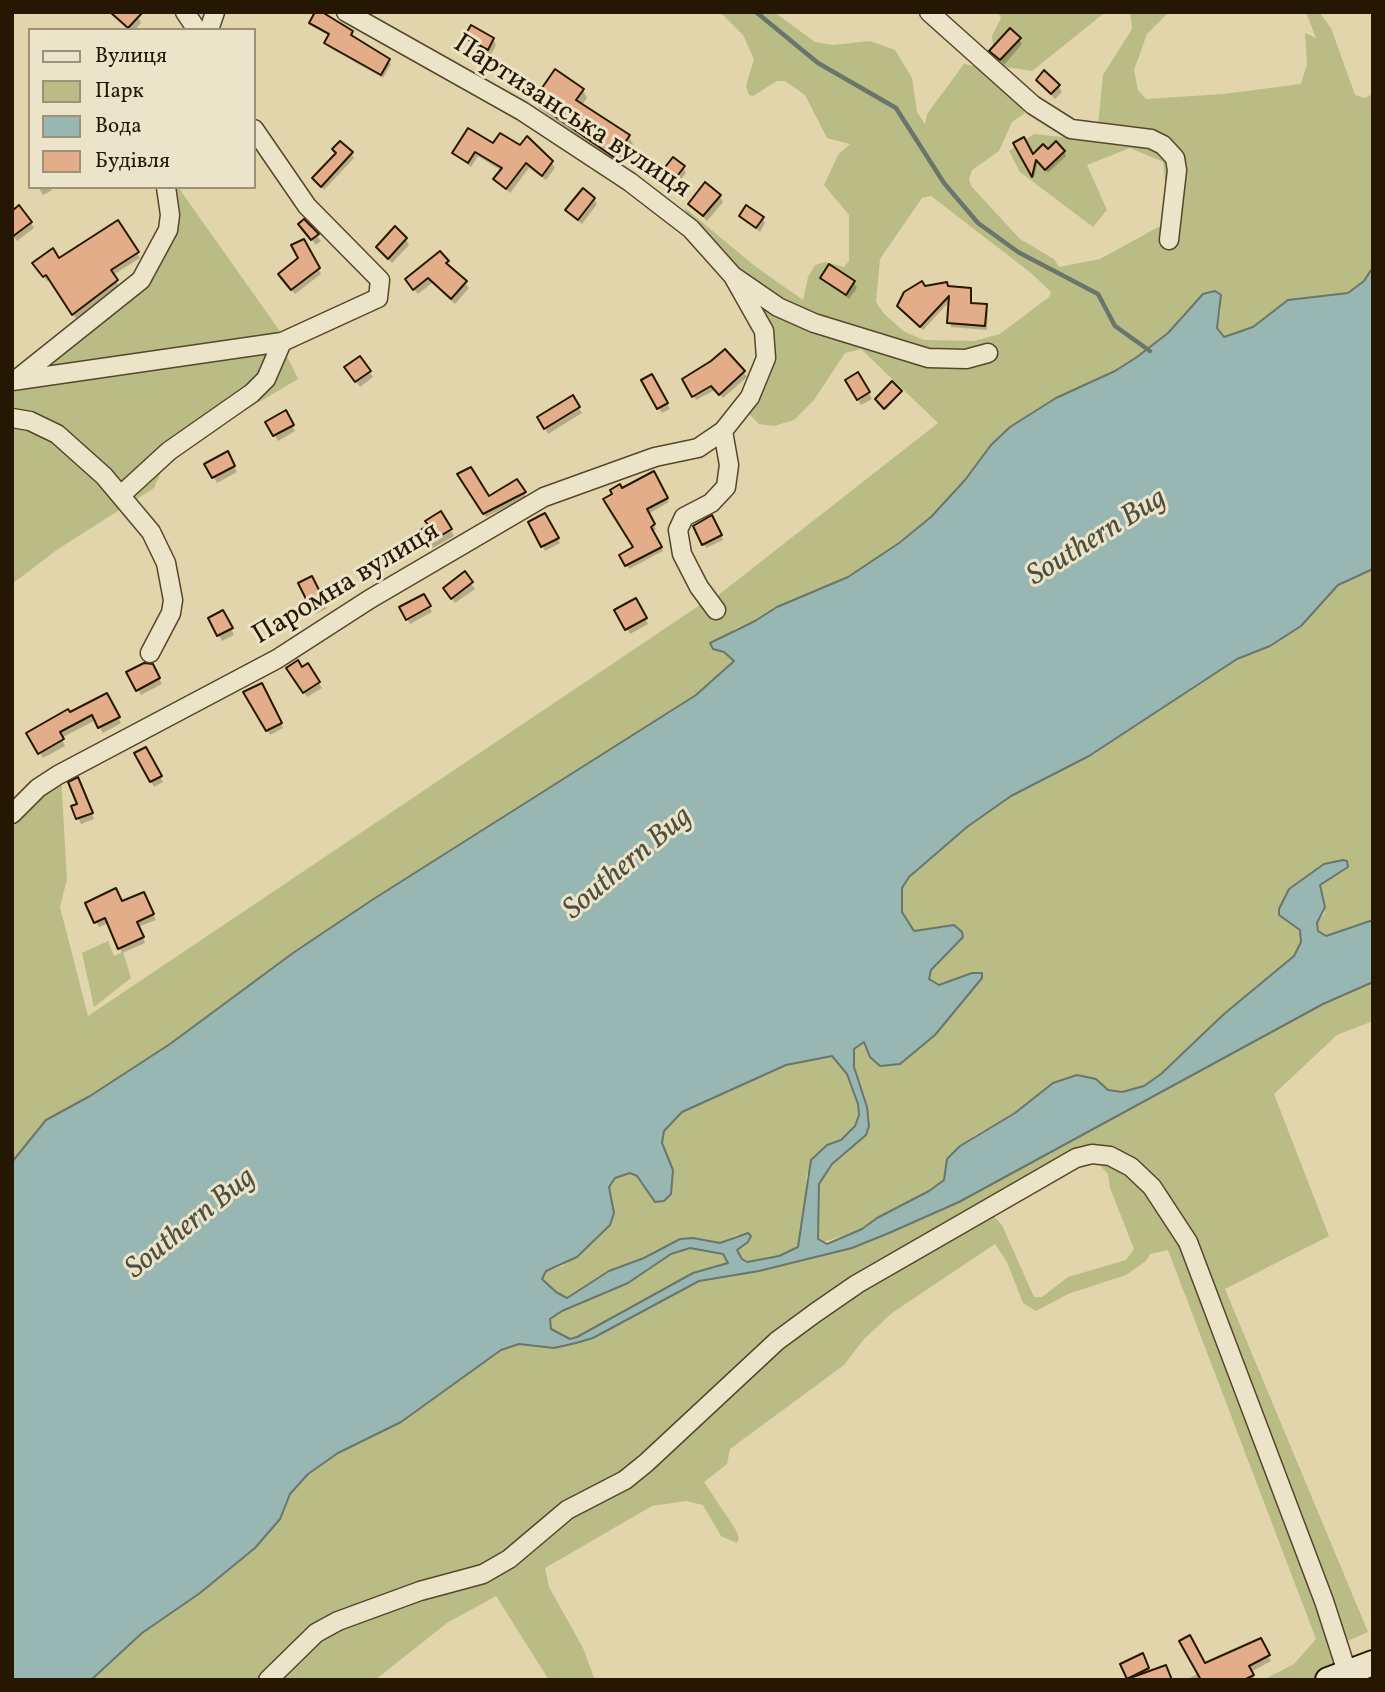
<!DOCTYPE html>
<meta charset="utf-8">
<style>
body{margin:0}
#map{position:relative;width:1385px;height:1692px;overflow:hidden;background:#e2d5ab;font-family:Vollkorn,serif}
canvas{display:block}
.frame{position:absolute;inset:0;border:14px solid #261702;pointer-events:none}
.legend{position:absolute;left:28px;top:28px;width:228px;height:161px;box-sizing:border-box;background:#ece4c8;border:2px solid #9d9279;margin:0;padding:9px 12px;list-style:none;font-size:21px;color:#261702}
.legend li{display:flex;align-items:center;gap:14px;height:35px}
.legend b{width:35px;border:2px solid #9d9279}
</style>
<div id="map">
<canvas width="1385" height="1692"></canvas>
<div class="frame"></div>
<ul class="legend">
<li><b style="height:9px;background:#ece4c8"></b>Вулиця</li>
<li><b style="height:19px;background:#b9bc85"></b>Парк</li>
<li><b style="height:19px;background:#98b6b2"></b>Вода</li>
<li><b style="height:19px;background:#e2ad88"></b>Будівля</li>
</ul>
</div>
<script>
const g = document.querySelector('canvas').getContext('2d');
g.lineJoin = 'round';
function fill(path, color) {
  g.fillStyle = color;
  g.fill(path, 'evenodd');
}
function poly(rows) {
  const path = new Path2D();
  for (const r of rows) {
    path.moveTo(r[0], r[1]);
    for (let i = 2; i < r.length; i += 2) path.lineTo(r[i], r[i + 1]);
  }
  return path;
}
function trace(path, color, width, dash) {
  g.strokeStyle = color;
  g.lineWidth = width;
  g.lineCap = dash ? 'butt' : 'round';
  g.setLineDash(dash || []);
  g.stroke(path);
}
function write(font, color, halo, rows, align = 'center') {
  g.font = font + ' Vollkorn,serif';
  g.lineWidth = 6;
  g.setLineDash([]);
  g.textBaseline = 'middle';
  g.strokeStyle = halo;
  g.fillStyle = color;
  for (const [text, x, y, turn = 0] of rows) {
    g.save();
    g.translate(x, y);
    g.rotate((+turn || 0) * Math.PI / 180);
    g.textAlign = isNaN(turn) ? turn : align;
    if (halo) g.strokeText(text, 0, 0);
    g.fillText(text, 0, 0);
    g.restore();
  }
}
fill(poly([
 [720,12,774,12,815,42,833,45,870,41,895,50,912,78,917,112,925,124,927,114,964,64,974,66,1018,103,1025,113,1012,122,999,151,972,170,969,179,971,186,1020,239,1054,259,1059,267,1100,259,1162,225,1167,202,1163,162,1130,148,1087,165,1107,210,1093,227,1020,172,1009,151,1034,134,1071,138,1098,125,1103,75,1132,29,1130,12,1169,12,1147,34,1134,70,1138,90,1146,99,1223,94,1301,84,1307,64,1305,33,1316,38,1306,12,1319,12,1331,28,1355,95,1364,98,1373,94,1373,267,1364,281,1348,293,1288,300,1253,327,1229,336,1223,338,1217,328,1221,308,1185,312,1168,333,1137,357,979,460,965,480,931,517,869,564,827,587,777,607,755,621,736,628,713,649,724,652,734,660,696,695,372,900,293,953,170,1044,90,1096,46,1120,12,1162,12,818,61,778,67,879,60,907,88,1016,703,603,712,600,938,423,861,349,845,353,814,400,794,420,774,426,759,424,748,413,773,351,774,339,768,325,687,219,685,208,756,267,803,300,808,277,815,265,825,262,844,267,849,261,849,215,824,185,838,155,850,144,827,138,805,95,785,81,777,81,753,96,749,95,746,86,754,59,743,35],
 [931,196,1031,273,1051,292,1049,297,1000,334,974,341,924,340,905,332,884,314,876,302,880,259,922,198],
 [998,12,1101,12,1103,14,1032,71,1006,67,994,55,992,36,1001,18],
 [162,187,178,187,284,337,284,350,298,379,168,456,154,488,58,549,12,584,12,369,33,362,127,287,163,228],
 [1373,569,1373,920,1326,936,1318,931,1317,923,1325,913,1320,885,1348,866,1281,904,1279,915,1300,930,1301,942,1295,956,1224,1014,1161,1073,1144,1086,1122,1092,1108,1090,1096,1079,1053,1083,1015,1113,974,1136,944,1180,929,1191,877,1218,862,1229,821,1243,816,1231,819,1184,832,1163,866,1135,869,1126,867,1107,854,1067,854,1049,864,1042,870,1057,960,1003,974,989,959,977,939,985,929,979,931,970,941,956,962,937,943,926,915,932,902,912,902,888,908,877,967,827,1011,796,1089,756,1237,659,1270,646,1338,585],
 [108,941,114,956,123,952,131,978,94,1007,82,953],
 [1373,982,1373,1021,1337,1035,1274,1094,1329,1236,1225,1289,1368,1632,1341,1644,1183,1225,1123,1167,1167,1211,1321,1603,1336,1666,1320,1678,1263,1680,1294,1664,1316,1639,1168,1250,1150,1254,1146,1261,1126,1275,1068,1294,1036,1311,1023,1303,1007,1262,995,1244,892,1313,864,1339,844,1365,730,1449,727,1464,704,1482,736,1530,739,1538,737,1543,721,1536,703,1505,686,1501,652,1506,545,1568,549,1587,583,1648,595,1680,549,1680,496,1596,447,1623,375,1680,91,1680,142,1633,200,1593,255,1548,280,1519,290,1494,308,1474,338,1453,401,1422,501,1350,519,1343,554,1348,576,1343,593,1338,699,1281,759,1271,889,1233,959,1202,1323,1004],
 [1094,1159,1108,1174,1110,1188,1134,1249,1126,1260,1068,1277,1042,1297,1034,1297,1002,1225,991,1213],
 [832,1056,847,1074,858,1104,859,1115,855,1126,841,1140,827,1145,806,1176,808,1190,798,1247,779,1256,747,1262,738,1254,739,1247,748,1242,738,1234,720,1243,704,1240,609,1271,567,1298,556,1292,542,1278,546,1271,563,1266,610,1225,612,1204,609,1187,614,1178,630,1173,637,1176,644,1187,673,1170,662,1143,664,1131,682,1112,786,1065],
 [690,1248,723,1254,728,1263,635,1304,577,1337,570,1339,551,1329,550,1318,562,1311,628,1283,671,1254]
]), '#b9bc85');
const water = poly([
 [1373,267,1373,569,1338,585,1301,626,1270,646,1237,659,1089,756,1011,796,967,827,909,877,902,888,902,912,914,931,954,925,962,932,963,937,931,970,929,979,939,985,972,973,982,973,982,978,935,1035,900,1064,880,1066,870,1057,864,1042,854,1049,854,1067,867,1107,869,1126,866,1135,832,1164,819,1184,818,1239,827,1244,862,1229,877,1218,929,1191,944,1180,947,1159,960,1146,1015,1113,1053,1083,1077,1075,1096,1079,1108,1090,1122,1092,1144,1086,1161,1074,1224,1014,1294,956,1301,942,1300,930,1279,915,1279,909,1289,889,1324,864,1343,860,1347,861,1348,867,1320,885,1325,907,1317,923,1318,931,1326,936,1373,920,1373,982,1323,1004,959,1202,889,1233,852,1248,759,1271,699,1281,593,1338,576,1343,554,1348,519,1344,501,1350,401,1422,338,1453,308,1474,290,1494,280,1519,255,1548,200,1593,142,1633,91,1680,12,1680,12,1162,46,1120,90,1096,170,1044,293,953,372,900,696,695,734,661,724,652,713,649,710,643,755,621,777,607,848,577,899,543,931,517,965,480,991,445,1010,427,1056,398,1115,371,1137,357,1168,333,1203,294,1215,291,1221,295,1217,328,1224,337,1253,327,1288,300,1348,293,1364,281,1373,267],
 [832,1056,847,1074,858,1104,859,1115,855,1126,841,1140,827,1145,811,1160,798,1247,779,1256,747,1262,742,1259,737,1250,748,1242,751,1236,748,1233,720,1243,693,1238,680,1239,644,1258,609,1271,567,1298,556,1292,542,1279,546,1271,577,1257,610,1225,614,1213,609,1187,615,1178,630,1173,637,1176,655,1202,664,1201,671,1194,673,1170,662,1143,664,1131,682,1112,786,1065,832,1056],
 [690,1248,723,1254,728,1263,693,1273,577,1337,570,1339,551,1329,550,1319,562,1311,628,1283,671,1254,690,1248]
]);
fill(water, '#98b6b2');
trace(water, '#6a766c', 2);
fill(poly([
 [114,14,138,17,141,23,135,30,128,30],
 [311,23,352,32,353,38,391,64,383,78,328,47,326,43,330,36],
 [466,37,493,39,496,45,491,55,470,43],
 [1019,39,1022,44,1004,65,992,51],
 [1038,80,1058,86,1062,92,1055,99],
 [583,90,587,98,581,106,629,137,633,144,619,165,540,109,535,101],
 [1016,144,1033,156,1048,152,1064,152,1066,156,1048,173,1038,161,1034,178],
 [494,146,552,163,555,168,546,180,529,168,510,193,495,179,502,171,478,156,471,167,454,153],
 [351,153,354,158,324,190,317,183,314,179,337,154],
 [683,167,686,173,671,193,661,185,658,180],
 [38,187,50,187,52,190,43,195],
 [719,196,723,202,707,221,690,204],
 [594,199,597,204,582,224,571,216,568,210],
 [741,216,762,218,765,223,760,232],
 [304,221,321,241,316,245,304,230],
 [117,222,140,258,113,275,119,286,76,319,50,279,47,281,37,268,59,260],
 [31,223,34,228,17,241,12,234],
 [406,239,409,245,392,263,378,247],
 [303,241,321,274,295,294,283,279,300,258],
 [447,262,469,288,455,304,432,283,418,294,410,285],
 [822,278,854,283,857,288,849,299],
 [924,288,970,289,972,305,986,306,988,310,987,330,951,327,950,301,923,330,902,310],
 [724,351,747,377,723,398,715,390,696,400,684,379],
 [360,358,373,377,360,387,350,373],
 [858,374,872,399,861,405,847,381],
 [651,376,670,409,662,413,643,381],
 [901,392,886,410,879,401],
 [572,398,582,413,548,434,539,418],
 [285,413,295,431,278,441,267,422],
 [227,454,237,472,217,483,207,465],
 [653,474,669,502,648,514,656,529,652,532,663,551,629,569,621,555,635,548,622,491],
 [459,475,488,498,517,481,526,497,486,517],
 [441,513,454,536,428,551,418,533,430,526],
 [545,515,560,543,545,551,530,522],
 [712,517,723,540,706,548,695,526],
 [464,574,475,589,455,603,448,594],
 [312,578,327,608,316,614,301,584],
 [423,596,432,612,410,624,401,608],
 [635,600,648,624,630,634,617,610],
 [223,612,234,635,222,641,210,619],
 [151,665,162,684,141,695,129,673],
 [307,666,322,688,307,697,289,668,302,669],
 [262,685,283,728,270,735,246,693],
 [107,695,121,723,103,733,96,720,61,738,65,746,43,758,28,733],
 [145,749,163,782,154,787,137,754],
 [81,785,94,819,81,824,73,807,79,805],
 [146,899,156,920,138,927,145,943,122,953,108,923,99,927,87,904,122,903],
 [1260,1640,1271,1661,1251,1672,1255,1680,1186,1680,1199,1673,1205,1666],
 [1145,1660,1150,1673,1172,1680,1129,1680,1122,1664]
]), '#0003');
trace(poly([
 [756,12,818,63,896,108,944,183,978,223,1018,252,1098,294,1115,326,1150,351]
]), '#6a766c', 4.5);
const building = poly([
 [110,12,143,12,128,28,110,12],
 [315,12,322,12,353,31,351,35,390,59,381,75,324,43,329,34,309,23,315,12],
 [471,25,494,38,488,50,464,37,471,25],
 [1010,28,1021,38,1000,60,989,51,1010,28],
 [555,69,584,89,576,100,630,135,615,158,533,101,555,69],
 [1044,70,1060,85,1051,94,1036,80,1044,70],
 [468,128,493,143,500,133,520,145,527,136,553,161,542,176,526,163,506,189,493,179,502,168,475,152,468,163,452,153,468,128],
 [1024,137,1033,154,1043,144,1048,149,1056,141,1065,151,1045,170,1036,160,1032,177,1013,143,1024,137],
 [340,141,353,152,321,187,312,178,336,153,332,149,340,141],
 [673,157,685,166,667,189,655,180,673,157],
 [705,182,721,195,703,216,688,204,705,182],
 [583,188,595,198,578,220,565,210,583,188],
 [19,205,32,222,12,237,12,211,19,205],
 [746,205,764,217,756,228,739,216,746,205],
 [304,219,319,234,311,240,298,224,304,219],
 [118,220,139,252,111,270,118,280,72,315,46,275,43,277,32,263,53,248,59,258,118,220],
 [395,226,407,238,388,259,376,247,395,226],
 [304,239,320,268,291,290,278,274,298,258,291,245,304,239],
 [440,251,449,261,446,263,467,281,451,299,428,278,413,290,405,279,440,251],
 [829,264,855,281,846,295,820,278,829,264],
 [922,281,925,286,947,282,948,286,971,288,971,303,987,304,985,326,947,323,949,296,920,327,897,306,904,292,922,281],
 [725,349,745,371,719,395,711,386,692,397,682,379,711,361,725,349],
 [360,356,371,371,355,382,344,367,360,356],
 [858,372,870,392,857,400,845,380,858,372],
 [652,374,668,403,657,409,641,380,652,374],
 [892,381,902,391,884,409,875,399,892,381],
 [573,395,580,407,544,429,537,417,573,395],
 [286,410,294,425,273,436,265,422,286,410],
 [228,451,235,466,212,478,204,464,228,451],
 [471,467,489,496,517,479,526,492,483,514,457,474,471,467],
 [654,471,668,498,647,509,655,524,651,527,662,547,625,566,619,555,633,547,603,499,612,494,610,490,620,484,622,488,654,471],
 [441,511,452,529,423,546,416,533,428,525,425,521,441,511],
 [545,513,559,538,541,547,528,522,545,513],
 [712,515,722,535,702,545,693,526,712,515],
 [465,571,473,582,451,599,443,588,465,571],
 [312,576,325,602,311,609,298,583,312,576],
 [424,594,431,606,406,620,399,607,424,594],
 [636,598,647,618,625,630,614,610,636,598],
 [223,610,233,628,217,636,208,618,223,610],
 [298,660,302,667,308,663,320,682,303,693,286,668,298,660],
 [144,663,153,664,160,678,136,691,126,672,144,663],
 [262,683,282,723,266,731,243,692,262,683],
 [107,693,120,717,98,728,92,715,60,732,64,739,38,754,26,733,68,709,70,712,107,693],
 [146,747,162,776,150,782,134,753,146,747],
 [78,777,93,813,76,819,71,806,77,804,68,782,78,777],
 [116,888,122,901,144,892,154,914,137,922,144,937,118,949,105,918,94,923,85,903,116,888],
 [1190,1635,1205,1663,1261,1638,1270,1655,1249,1666,1254,1675,1244,1680,1201,1680,1179,1641,1190,1635],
 [1143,1653,1149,1668,1127,1679,1120,1664,1143,1653],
 [1166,1665,1172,1680,1130,1680,1130,1678,1166,1665]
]);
fill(building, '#e2ad88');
trace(building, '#261702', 2);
const street = poly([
 [185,12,197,30],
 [346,12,522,111,630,182,691,229,733,276,778,307,814,323,928,358,966,359,988,353],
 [929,12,1033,105,1071,129,1151,139,1163,145,1175,158,1177,170,1169,240],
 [209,30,215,12],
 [17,379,141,280,168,230,170,215,166,187],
 [12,381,282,342,378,298,380,280,307,206,254,129],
 [12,418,30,421,57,434,104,476,151,532,166,563,173,600,171,613,150,653],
 [121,495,169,451,252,393,266,379,282,342],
 [716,610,699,587,682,554,678,530,684,517,711,503,726,487,729,465,723,431],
 [12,814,38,788,58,775,277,659,370,599,544,497,655,457,698,448,723,431,750,397,766,358,764,331,733,276],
 [268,1680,316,1633,338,1621,420,1591,483,1574,509,1559,567,1510,625,1480,646,1463,777,1341,815,1313,857,1284,1076,1158,1092,1154,1110,1156,1131,1167,1152,1187,1188,1242,1324,1601,1347,1672]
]);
const secondary = poly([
 [1328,1680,1373,1663]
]);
trace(street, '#55462c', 21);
trace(secondary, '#261702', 28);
trace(street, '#ece4c8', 18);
trace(secondary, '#ece4c8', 24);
write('28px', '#261702', '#ece4c8', [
 ["Партизанська вулиця",571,118,33],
 ["Паромна вулиця",347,585,-31]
]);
write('italic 30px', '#4e4f40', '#ece4c8', [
 ["Southern Bug",1098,539,-32],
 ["Southern Bug",629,865,-40],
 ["Southern Bug",192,1225,-39]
]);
</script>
